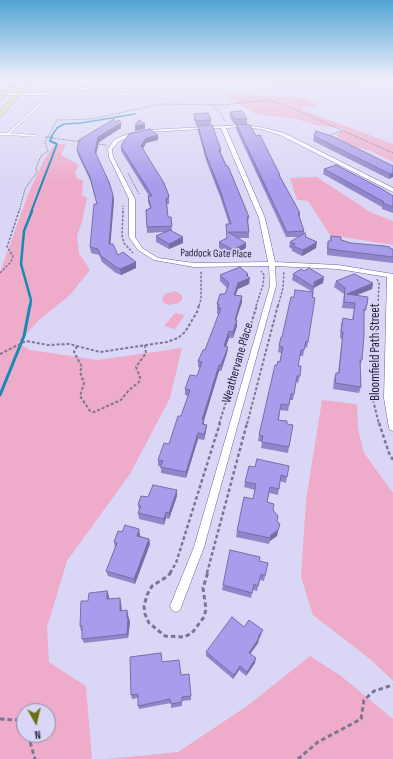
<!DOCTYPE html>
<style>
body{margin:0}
#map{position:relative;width:393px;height:759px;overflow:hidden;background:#dad7f6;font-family:"Sofia Sans Condensed",sans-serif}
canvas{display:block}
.north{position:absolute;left:16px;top:703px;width:40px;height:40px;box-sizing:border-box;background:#dad7f6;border:1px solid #908daa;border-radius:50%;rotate:172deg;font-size:11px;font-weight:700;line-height:16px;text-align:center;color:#221d39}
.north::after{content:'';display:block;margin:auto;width:14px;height:18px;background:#6f6f12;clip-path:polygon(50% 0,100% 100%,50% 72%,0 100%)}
</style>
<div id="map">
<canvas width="393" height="759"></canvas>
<div class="north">N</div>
</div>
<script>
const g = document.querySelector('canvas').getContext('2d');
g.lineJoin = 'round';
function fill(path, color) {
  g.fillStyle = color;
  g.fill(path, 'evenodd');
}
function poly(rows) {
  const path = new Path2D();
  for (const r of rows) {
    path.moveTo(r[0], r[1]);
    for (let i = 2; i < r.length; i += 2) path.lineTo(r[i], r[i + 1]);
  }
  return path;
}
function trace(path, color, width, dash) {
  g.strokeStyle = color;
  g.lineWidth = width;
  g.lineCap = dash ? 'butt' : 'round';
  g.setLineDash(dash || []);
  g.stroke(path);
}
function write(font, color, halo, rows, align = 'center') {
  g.font = font + ' "Sofia Sans Condensed",sans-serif';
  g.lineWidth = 3;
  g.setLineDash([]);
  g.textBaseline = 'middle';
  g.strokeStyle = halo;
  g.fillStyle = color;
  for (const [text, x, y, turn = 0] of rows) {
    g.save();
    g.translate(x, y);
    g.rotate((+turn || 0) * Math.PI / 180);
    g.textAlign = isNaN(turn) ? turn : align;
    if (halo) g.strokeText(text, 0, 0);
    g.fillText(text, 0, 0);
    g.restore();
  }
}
fill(poly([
 [100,77,136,77,134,84,97,83],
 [266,77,358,77,372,93,281,92,272,90]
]), '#d1ccfe');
fill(poly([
 [225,94,305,98,319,107,302,107,303,110,393,144,393,162,371,151,350,145,336,136,345,129,315,125,296,119,255,114],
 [55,144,66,144,61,155,79,165,75,172,77,179,83,180,82,195,87,198,82,222,77,236,79,253,90,270,70,295,39,320,18,343,30,350,98,360,182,348,170,398,130,474,67,561,47,627,49,662,86,686,92,759,0,759,0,272,29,192,44,160],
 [24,711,48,711,48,735,24,735],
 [317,177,370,212,393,221,393,245,330,235,308,201,297,200,290,178],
 [175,291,182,295,182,300,178,303,169,305,163,302,162,299,165,294],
 [175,313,185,315,175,329,164,326],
 [322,400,357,404,358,429,364,453,393,493,393,681,371,660,313,615,301,577,306,500],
 [310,656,341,676,393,719,393,759,107,759,178,752,247,706]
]), '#eeacca');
trace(poly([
 [51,137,57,128,64,124,81,123,135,114]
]), '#148ab5', 1.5);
trace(poly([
 [31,212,57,144,50,141,52,136]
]), '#148ab5', 2);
trace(poly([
 [30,306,31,300,21,264,24,231,32,211]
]), '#148ab5', 2.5);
trace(poly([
 [0,395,24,336,30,305]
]), '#148ab5', 3);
const service = poly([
 [4,94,40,94,82,89,126,90,146,84,149,77],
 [0,134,8,134],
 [36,136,8,134,40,104,46,94]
]);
const minor = poly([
 [0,92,5,93,6,94,4,95,0,94,0,92],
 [242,125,260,127,284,133,393,188,393,192,391,191,280,135,260,129,242,127,226,128,265,218,275,262,338,265,393,274,393,431,390,430,389,428,384,398,387,277,338,269,275,266,276,286,204,547,180,610,176,612,172,610,170,606,194,547,270,286,269,266,194,267,154,260,138,250,129,237,129,199,109,157,108,149,114,140,120,137,131,133,148,130,242,125],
 [221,128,259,218,268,262,194,263,158,258,142,248,135,237,135,199,113,157,112,149,118,142,124,139,148,132,221,128]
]);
const primary = poly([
 [17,77,22,77,0,101,0,96,17,77],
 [31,77,36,77,2,116,0,117,0,111,31,77]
]);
trace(service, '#6c61a5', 2.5);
trace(minor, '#6c61a5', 1);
trace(primary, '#858558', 1);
trace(poly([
 [40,80,46,77],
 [211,105,221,113,225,122],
 [326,136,343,131],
 [45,137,81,142],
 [97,144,106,145],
 [128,173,139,194],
 [19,212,25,189,37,172,36,168,41,156,48,151,45,142,57,120,92,119,160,104,223,105,268,100,290,107,393,153],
 [123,212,123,205]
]), '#7a7694', 1, [1.5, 1]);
trace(poly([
 [123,211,122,235,124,243,133,253],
 [0,273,11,262,13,256,7,247,19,211],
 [377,279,379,283,378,306],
 [199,306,201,299,201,271],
 [256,306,263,285,264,275,261,271],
 [278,306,283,288,284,271]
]), '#7a7694', 1.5, [2.5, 1.5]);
trace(poly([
 [378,305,373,400,379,424],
 [77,346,74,352,82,367,80,372,84,383,80,396,90,411,94,412,121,400,129,390,139,382,140,377,136,367,146,353,145,345],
 [0,354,26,341,48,345,69,344,100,352,167,342,178,338,185,332,197,312,199,305],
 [219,424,257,305],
 [247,424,278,305]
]), '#7a7694', 2, [3, 2]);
trace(poly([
 [379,423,389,453,393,460],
 [170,573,176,563,220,423],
 [207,573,247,423]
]), '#7a7694', 2.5, [3.5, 2.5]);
trace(poly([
 [171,572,168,576,152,586,147,595,144,606,145,614,149,623,165,636,184,637,192,633,204,617,206,609,203,588,208,572],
 [0,719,18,720,24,724],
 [28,735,35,759],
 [298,759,318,742,361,719,364,700,374,691,393,685]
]), '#7a7694', 3, [4.5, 3]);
trace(service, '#fff', 2);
fill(minor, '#fff');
fill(primary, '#d6d7a5');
fill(poly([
 [230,112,247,119,247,124,234,124,230,117],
 [194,114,211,120,211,125,196,126,194,119],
 [115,122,121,123,121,128,99,142,96,155,114,200,110,244,118,255,136,262,136,268,121,275,116,273,102,262,99,255,91,253,90,247,97,204,91,182,78,155,77,150],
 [236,124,256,136,280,175,280,177,300,213,300,219,304,231,304,233,306,237,316,248,302,256,292,251,292,249,289,247,290,242,298,237,286,237,236,129],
 [198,126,221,150,221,153,249,217,248,223,249,232,249,238,238,238,246,243,246,248,232,256,219,248,219,242,227,239,226,224,229,224,221,199,206,160,198,131],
 [158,135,158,140,146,143,143,149,169,196,169,204,167,204,168,217,171,217,172,231,183,237,183,243,169,249,156,242,156,236,165,232,147,233,146,210,150,208,148,202,148,196,149,196,121,151,121,146],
 [314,136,393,166,389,179,313,141],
 [324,169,393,196,393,213,382,209,382,207,323,174],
 [331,236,351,243,393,249,393,263,327,255,327,247,328,241,330,241],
 [293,274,323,283,314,288,308,342,307,348,305,347,303,356,300,356,298,366,300,376,298,383,296,382,293,400,290,400,288,411,280,410,279,420,287,424,289,447,288,453,261,448,262,442,258,441,259,435,277,365,280,362,281,353,278,352,279,346,282,337,294,297,313,292,292,280],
 [220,275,248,276,249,284,238,289,235,295,242,296,242,302,236,320,237,320,237,326,233,338,229,338,226,346,228,347,227,353,221,371,219,371,204,420,204,424,206,431,204,440,198,439,186,478,161,473,161,466,158,466,158,460,169,444,181,416,188,396,185,395,185,389,197,376,200,368,198,367,198,361,205,350,219,314,217,314,217,304,225,294,227,288,220,281],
 [336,281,373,283,372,289,356,295,367,305,364,314,362,360,360,366,361,387,359,393,333,389,334,379,336,373,338,373,342,339,340,338,341,324,343,318,352,320,354,309,342,308,344,294,334,287],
 [255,467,287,477,286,483,280,481,278,495,269,493,267,502,273,510,277,521,280,524,277,536,270,541,269,544,236,537,237,531,253,499,255,490,244,487,245,482],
 [177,490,177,496,169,519,166,518,164,525,139,519,138,513,139,511,138,505,148,497],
 [122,532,140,535,140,536,149,539,150,544,135,584,108,576,106,571,115,548,114,542],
 [259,561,268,563,264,581,260,580,257,591,253,590,251,598,222,590,223,585],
 [107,591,109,599,121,603,122,611,127,610,130,622,128,638,84,643,82,639,82,631,81,631,80,626,88,601],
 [244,627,261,635,259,639,258,643,250,654,255,663,246,676,239,670,233,679,206,656,206,652],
 [162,662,181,675,191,696,191,700,182,701,182,706,171,708,171,703,139,709,138,706,138,698,132,699,131,695]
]), '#9087cb');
fill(poly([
 [121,123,121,128,99,142,95,157,95,152,98,137],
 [145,124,145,129,135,131,135,126],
 [158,135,158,140,146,143,141,151,141,146,146,138],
 [393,173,393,177,389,179,390,174],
 [113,195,114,200,110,250,109,244],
 [183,237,183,243,169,249,169,244],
 [317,242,316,248,302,256,303,250],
 [246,243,246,248,232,256,233,250],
 [136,262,136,268,121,275,120,269],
 [248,274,248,279,250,278,249,284,238,289,233,301,234,295,238,283,246,275],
 [324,277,323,283,313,288,314,282],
 [373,283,372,289,345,300,347,294],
 [242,296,242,302,234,326,235,320],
 [237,320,237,326,233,338,233,332],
 [229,331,229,338,224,352,224,346],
 [228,347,227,353,221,371,221,365],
 [219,365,219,371,203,424,204,420,204,426,202,430,202,420],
 [207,425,206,431,204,440,204,434],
 [198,433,198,439,186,478,186,472],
 [177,490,177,496,169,519,169,513],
 [166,512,166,518,164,525,164,519],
 [139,529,140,535,138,541,137,536],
 [278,530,277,536,270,541,271,535],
 [149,539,150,544,135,584,134,579],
 [107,591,109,596,109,604,107,599],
 [120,598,121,603,122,616,120,611],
 [127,610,128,615,128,622,128,617,130,622,128,638,127,634],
 [263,630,261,635,259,639,258,643,248,657,249,653],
 [256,658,255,663,246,676,247,672],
 [240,666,239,670,233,679,234,675]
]), '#766ea5');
const building = poly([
 [242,111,247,119,234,119,230,112,242,111],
 [208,113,211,120,196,121,194,114,208,113],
 [114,119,115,122,119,120,121,123,98,137,95,152,109,182,113,195,109,244,113,244,118,255,123,252,136,262,120,269,116,267,101,256,98,249,90,247,94,204,97,204,90,177,77,150,79,140,114,119],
 [139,120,145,124,135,126,139,120],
 [236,124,250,125,256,136,260,135,280,175,279,175,300,213,298,213,304,231,287,232,236,124],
 [212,125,221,150,219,150,226,166,228,166,249,217,247,217,249,232,228,232,246,243,233,250,219,242,227,238,226,224,231,224,221,193,206,155,198,126,212,125],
 [150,129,158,135,146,138,141,146,164,183,169,196,168,198,166,199,168,217,171,217,172,226,147,227,146,210,151,208,148,196,152,196,121,146,129,134,150,129],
 [316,131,334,137,393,166,393,173,390,174,314,136,316,131],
 [336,165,382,189,393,196,393,207,383,203,384,202,324,169,336,165],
 [170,230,183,237,169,244,156,236,170,230],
 [305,233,306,237,317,242,303,250,293,246,295,244,290,242,305,233],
 [331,236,341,237,341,240,351,243,385,246,390,247,390,249,393,249,393,257,328,249,328,241,331,241,331,236],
 [240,267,248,274,246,275,250,278,238,283,234,295,242,296,235,320,237,320,233,332,229,331,224,346,228,347,221,365,219,365,202,420,204,420,202,424,207,425,204,434,198,433,186,472,160,467,163,461,158,460,164,443,169,444,178,416,181,416,190,390,185,389,190,375,197,376,202,362,198,361,203,350,205,350,221,308,218,308,219,304,217,304,220,294,225,294,229,283,220,275,240,267],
 [309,268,324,277,314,282,314,287,293,274,301,269,304,271,309,268],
 [354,274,373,283,347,294,368,297,367,305,366,305,366,310,364,309,364,336,362,360,360,360,361,387,335,383,336,373,339,373,343,332,341,332,343,318,353,320,355,303,344,302,345,288,336,281,354,274],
 [295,290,313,292,312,297,315,298,308,342,306,341,304,350,301,350,298,366,301,366,300,376,297,376,294,394,291,394,289,405,281,404,278,420,287,421,287,424,293,425,289,447,262,442,263,436,259,435,275,365,277,365,278,361,280,362,283,347,279,346,281,337,282,337,291,297,294,297,295,290],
 [257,459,289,466,287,477,281,475,279,489,270,487,267,502,274,504,273,510,278,516,277,521,280,524,278,530,271,535,270,538,237,531,244,497,253,499,256,484,245,482,249,466,255,467,257,459],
 [153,485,177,490,169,513,166,512,164,519,138,513,141,506,138,505,141,496,148,497,153,485],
 [125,525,139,529,137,536,149,539,134,579,106,571,117,543,114,542,118,531,122,532,125,525],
 [230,550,260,557,259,561,268,563,265,576,261,574,258,586,254,584,252,593,223,585,230,550],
 [107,591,107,599,120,598,120,611,127,610,127,618,128,617,127,634,82,639,82,626,80,626,81,601,88,601,89,593,107,591],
 [232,617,244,627,249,620,263,630,258,637,259,638,249,653,256,658,247,672,240,666,234,675,206,652,232,617],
 [161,653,162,662,179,660,181,675,189,674,191,696,182,697,182,702,171,704,170,699,138,706,138,694,131,695,130,657,161,653]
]);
fill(building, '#a89dec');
trace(building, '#766ea5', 1);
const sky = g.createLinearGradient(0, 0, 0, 184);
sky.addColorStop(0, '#53a3d4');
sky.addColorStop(0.42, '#eeedfb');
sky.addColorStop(1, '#eeedfb00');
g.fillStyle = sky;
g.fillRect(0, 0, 393, 184);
write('11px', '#221d39', '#dad7f6', [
 ["Paddock Gate Place",216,254,1]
]);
write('13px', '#221d39', '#dad7f6', [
 ["Bloomfield Path Street",376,352,-90],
 ["Weathervane Place",238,363,-74]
]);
</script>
